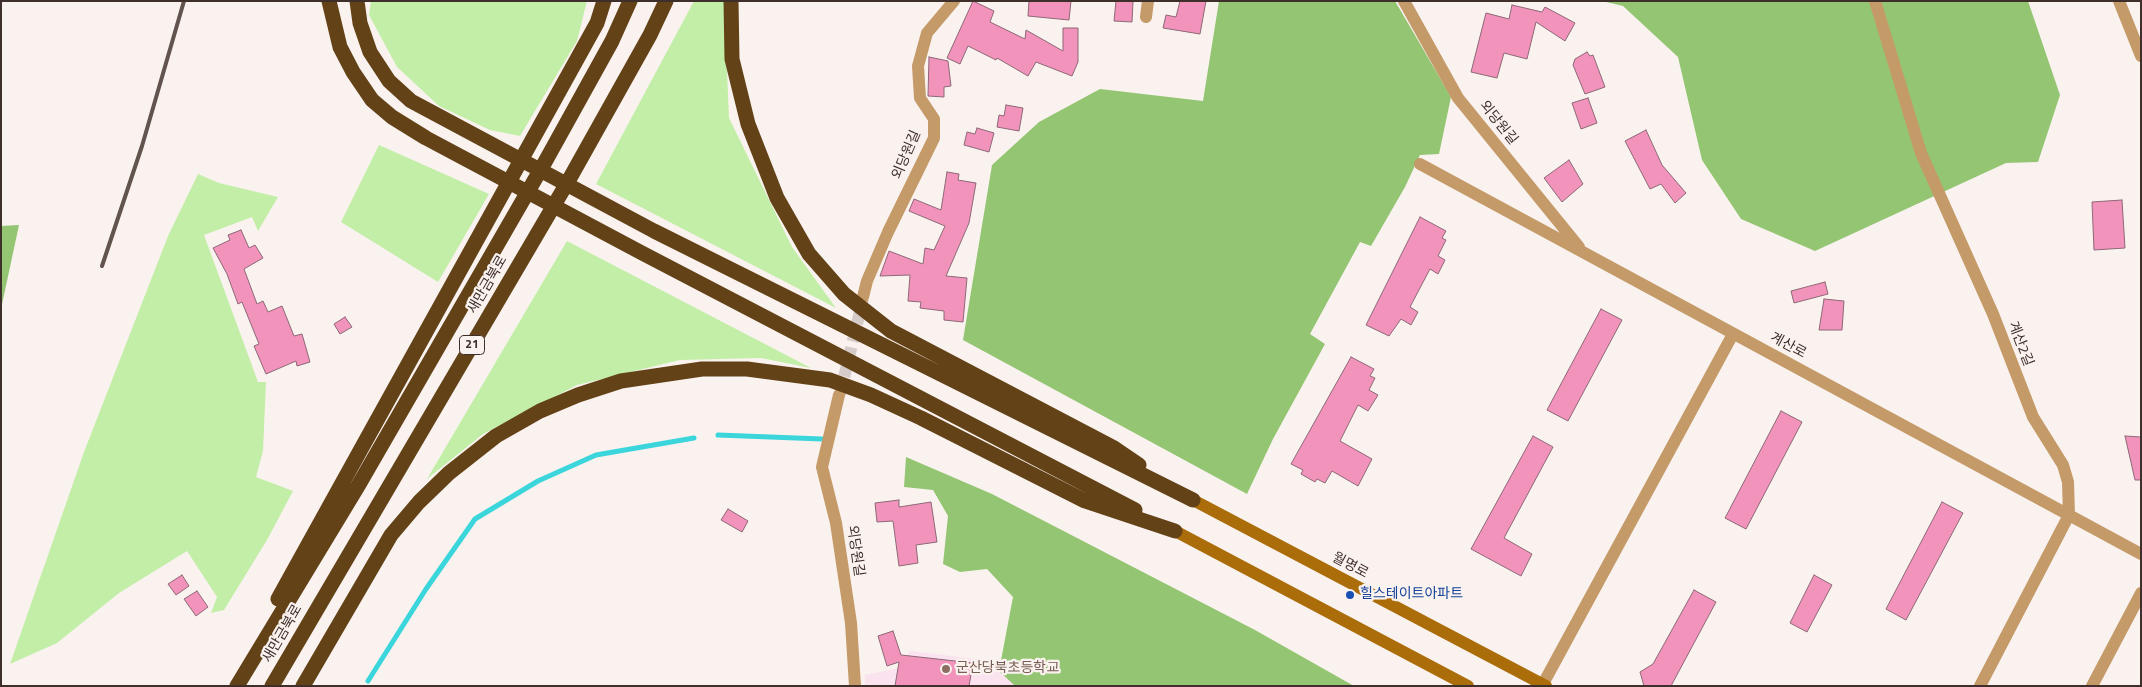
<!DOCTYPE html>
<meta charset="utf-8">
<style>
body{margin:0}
#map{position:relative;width:2142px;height:687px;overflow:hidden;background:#faf2ef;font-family:"Titillium Web",sans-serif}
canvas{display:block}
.frame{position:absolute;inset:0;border:2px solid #3f2f2a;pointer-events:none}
</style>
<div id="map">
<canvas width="2142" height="687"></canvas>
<div class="frame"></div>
</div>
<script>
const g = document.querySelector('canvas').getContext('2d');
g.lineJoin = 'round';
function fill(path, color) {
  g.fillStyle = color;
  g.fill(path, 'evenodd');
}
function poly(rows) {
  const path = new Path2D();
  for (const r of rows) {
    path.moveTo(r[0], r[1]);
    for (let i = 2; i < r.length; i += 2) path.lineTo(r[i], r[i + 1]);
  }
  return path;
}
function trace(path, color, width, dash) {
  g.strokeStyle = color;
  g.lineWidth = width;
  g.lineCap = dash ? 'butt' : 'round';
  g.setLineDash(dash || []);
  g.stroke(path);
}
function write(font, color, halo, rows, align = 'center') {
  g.font = font + ' "Titillium Web","Noto Sans KR",sans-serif';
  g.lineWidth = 4.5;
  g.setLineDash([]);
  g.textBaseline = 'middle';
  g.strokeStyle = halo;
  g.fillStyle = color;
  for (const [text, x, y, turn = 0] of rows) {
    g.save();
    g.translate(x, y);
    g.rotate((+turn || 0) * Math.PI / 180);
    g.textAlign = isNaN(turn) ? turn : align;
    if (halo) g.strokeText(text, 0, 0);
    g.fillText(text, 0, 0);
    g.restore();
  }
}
fill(poly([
 [910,651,1001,662,999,671,1015,686,865,686,865,675,899,668]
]), '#fae2ee');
fill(poly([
 [371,1,587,1,577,41,520,136,490,130,439,106,397,67,369,15],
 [694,1,724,1,729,118,792,247,836,308,596,184],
 [379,145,489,194,438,282,341,222],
 [198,174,219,183,278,197,258,231,252,217,204,235,258,382,266,382,263,451,256,477,293,491,267,540,224,610,211,613,217,597,187,551,119,593,57,643,10,664,84,452,168,236],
 [567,241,811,368,761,358,680,360,577,385,483,434,427,479]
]), '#c3eea8');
fill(poly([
 [1219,1,1395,1,1451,97,1439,154,1420,155,1405,187,1371,246,1360,242,1310,334,1325,344,1273,439,1247,494,963,340,992,165,1039,122,1100,89,1203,101],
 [1602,1,2028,1,2060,95,2038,162,2006,163,1815,251,1741,219,1702,160,1678,57,1623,6],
 [19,225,1,309,1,226],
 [906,457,992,494,1255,630,1354,686,1014,685,999,671,1013,597,987,569,960,572,943,564,948,516,933,490,904,487]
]), '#94c572');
trace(poly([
 [718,435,822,439],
 [368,681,426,589,475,519,538,481,596,455,694,438]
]), '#3bd5dc', 5);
const building = poly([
 [973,1,994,11,990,22,1025,39,1026,30,1063,51,1063,28,1078,28,1078,62,1072,76,1036,62,1028,76,997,58,996,60,968,46,960,64,947,58,973,1],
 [1029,1,1071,1,1069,20,1028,16,1029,1],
 [1116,1,1133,1,1132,22,1114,21,1116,1],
 [1180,1,1206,1,1200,34,1163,28,1166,15,1176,17,1180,1],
 [1512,5,1542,12,1545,7,1575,23,1565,41,1536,22,1527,59,1504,53,1497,78,1471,72,1486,13,1509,19,1512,5],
 [1587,52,1590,56,1593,55,1605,87,1585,94,1573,65,1575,59,1587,52],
 [929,57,948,61,951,86,944,87,944,97,928,96,929,57],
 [1588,98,1597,123,1581,129,1572,103,1588,98],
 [1006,105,1023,108,1019,131,997,127,999,115,1004,116,1006,105],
 [977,128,994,133,989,152,964,145,967,132,975,134,977,128],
 [1646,130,1662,165,1686,193,1675,203,1661,184,1650,189,1625,141,1646,130],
 [1569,160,1583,184,1562,202,1544,178,1569,160],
 [947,172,959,174,958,180,976,183,969,223,946,276,967,278,963,322,944,320,944,311,920,308,921,302,908,301,910,275,880,276,889,251,923,264,925,248,934,250,945,226,909,211,914,199,941,210,947,172],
 [2122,200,2125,248,2094,250,2092,202,2122,200],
 [1420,217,1446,231,1442,238,1446,240,1438,256,1445,260,1438,274,1430,269,1410,307,1418,312,1411,325,1401,319,1389,336,1366,325,1420,217],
 [241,230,249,248,255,245,263,258,244,269,257,304,263,301,268,312,282,306,294,336,302,334,310,362,297,366,296,361,266,374,254,346,259,344,242,302,238,304,227,274,213,248,230,240,228,235,241,230],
 [1825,282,1828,294,1794,303,1791,291,1825,282],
 [1824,299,1844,301,1842,330,1819,330,1824,299],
 [1601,309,1622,320,1568,421,1547,410,1601,309],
 [345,317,352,327,340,334,334,324,345,317],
 [1351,357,1374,369,1370,376,1375,378,1369,390,1378,395,1368,411,1358,405,1340,441,1372,459,1358,486,1332,471,1325,483,1317,479,1315,482,1301,474,1303,470,1291,464,1351,357],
 [1781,411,1802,422,1746,529,1725,518,1781,411],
 [1533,436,1553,447,1504,538,1532,554,1521,576,1471,549,1533,436],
 [2125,436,2141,437,2141,480,2135,480,2125,436],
 [899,500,899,507,931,502,937,542,916,545,918,563,899,566,893,521,877,522,875,503,899,500],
 [1942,502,1963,513,1906,620,1886,609,1942,502],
 [728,509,748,521,742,532,721,520,728,509],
 [182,575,189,586,176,595,168,584,182,575],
 [1814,575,1832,585,1807,632,1790,623,1814,575],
 [1694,590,1716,602,1671,686,1644,686,1640,672,1653,664,1694,590],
 [197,591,208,607,196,616,184,599,197,591],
 [893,631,901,655,973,663,969,686,895,686,899,662,887,666,878,636,893,631]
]);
fill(building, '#f293bb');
trace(building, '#8c6876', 1);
trace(poly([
 [840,394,863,299]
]), '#d5cbc8', 12, [12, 6]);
trace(poly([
 [1404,1,1458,98,1579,247],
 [1875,1,1921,153,1993,314,2033,417,2063,465,2068,482,2069,515,1980,686],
 [2119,1,2141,56],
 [1146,17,1148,1],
 [1420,164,2141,554],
 [863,297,867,281,888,232,934,138,934,119,920,98,918,66,927,33,954,1],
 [839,395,822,467,836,523,851,623,855,686],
 [1543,684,1733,334],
 [2092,686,2141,593]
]), '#c59a69', 12);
trace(poly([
 [1193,500,1546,686],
 [1175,531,1468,686]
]), '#ab6d09', 12);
trace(poly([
 [329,1,340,47,353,72,372,100,392,117,426,138,642,253,1135,510],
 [357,1,360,23,370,52,389,81,411,101,654,231,1193,500],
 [731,1,732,59,748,124,777,198,809,254,844,294,891,331,1114,448,1139,465],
 [278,599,597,23,604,1],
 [237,686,358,486,545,162,612,41,630,1],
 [272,686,570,178,650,35,666,1],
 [303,686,391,535,419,502,449,473,496,436,540,411,578,395,621,381,702,369,747,369,830,380,871,395,921,418,1085,501,1175,531]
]), '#634217', 15);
trace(poly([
 [102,266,142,146,184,1]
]), '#62534f', 4);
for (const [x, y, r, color] of [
 [1350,595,5,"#1a4fb4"],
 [946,669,5,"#8d6e63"]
]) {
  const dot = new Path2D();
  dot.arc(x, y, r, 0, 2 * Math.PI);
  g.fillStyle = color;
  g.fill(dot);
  trace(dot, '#faf2ef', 2);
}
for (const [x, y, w] of [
 [472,345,25]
]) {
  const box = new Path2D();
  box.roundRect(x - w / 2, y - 9.5, w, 19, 4);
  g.fillStyle = '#faf2ef';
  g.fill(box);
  trace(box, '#3f2f2a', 1);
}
write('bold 12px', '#3f2f2a', null, [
 ["21",472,345]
]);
write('14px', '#3f2f2a', '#faf2ef', [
 ["외당원길",1498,123,51],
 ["외당원길",907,155,-67],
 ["새만금북로",488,285,-60],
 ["계산2길",2020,344,69],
 ["계산로",1788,346,28],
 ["외당원길",855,551,82],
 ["월명로",1350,566,28],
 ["새만금북로",283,634,-60]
]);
write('14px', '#164399', '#faf2ef', [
 ["힐스테이트아파트",1360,595]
], 'left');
write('14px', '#785e54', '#faf2ef', [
 ["군산당북초등학교",956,669]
], 'left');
</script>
